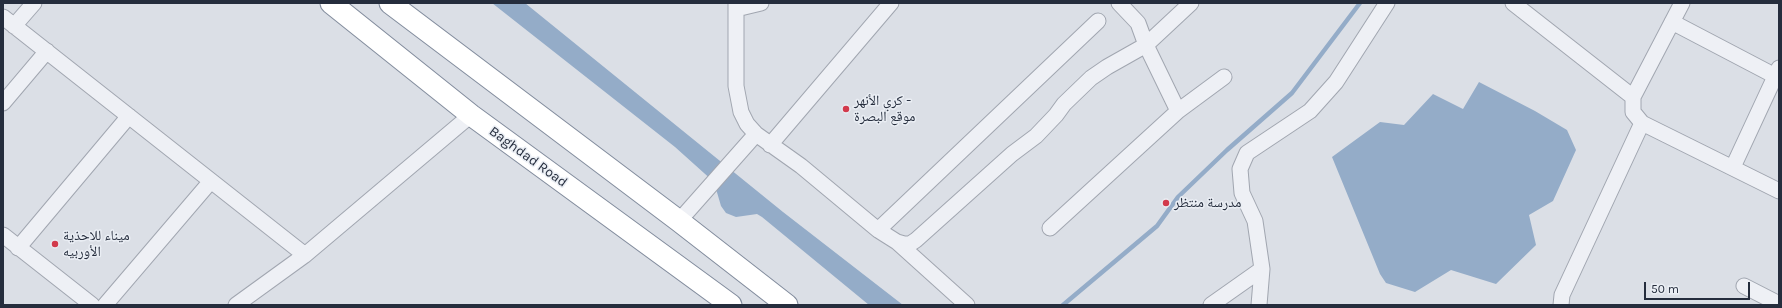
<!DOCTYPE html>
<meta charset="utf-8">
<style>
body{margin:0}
#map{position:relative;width:1782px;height:308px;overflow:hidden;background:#dbdfe6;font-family:Karla,sans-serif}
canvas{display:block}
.frame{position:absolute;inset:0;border:4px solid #252d3d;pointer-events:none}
.scale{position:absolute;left:1644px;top:282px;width:106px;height:18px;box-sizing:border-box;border:2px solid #252d3d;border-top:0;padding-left:5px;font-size:12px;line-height:14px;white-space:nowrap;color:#252d3d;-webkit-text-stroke:3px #eaeef4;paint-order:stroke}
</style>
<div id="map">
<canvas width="1782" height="308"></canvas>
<div class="frame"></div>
<div class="scale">50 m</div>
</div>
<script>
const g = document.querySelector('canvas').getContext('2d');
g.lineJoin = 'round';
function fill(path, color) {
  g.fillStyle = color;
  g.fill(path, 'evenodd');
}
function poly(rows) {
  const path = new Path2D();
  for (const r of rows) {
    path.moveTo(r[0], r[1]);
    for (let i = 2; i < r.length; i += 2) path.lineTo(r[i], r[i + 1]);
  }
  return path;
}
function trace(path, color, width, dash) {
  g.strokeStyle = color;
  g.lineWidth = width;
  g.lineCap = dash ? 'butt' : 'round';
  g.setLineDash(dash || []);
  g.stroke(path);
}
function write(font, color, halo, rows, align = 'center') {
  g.font = font + ' Karla,"Noto Naskh Arabic",sans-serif';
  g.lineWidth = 3;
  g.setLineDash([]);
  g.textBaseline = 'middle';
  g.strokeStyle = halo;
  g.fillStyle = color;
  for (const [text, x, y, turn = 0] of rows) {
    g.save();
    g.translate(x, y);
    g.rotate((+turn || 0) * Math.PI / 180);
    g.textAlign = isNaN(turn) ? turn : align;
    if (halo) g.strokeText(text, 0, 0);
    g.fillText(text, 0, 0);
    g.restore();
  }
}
fill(poly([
 [492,3,525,3,783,212,903,305,869,305,762,217,757,214,736,217,726,213,721,206,714,182,675,147],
 [1479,82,1535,111,1567,130,1576,150,1553,201,1529,215,1536,245,1496,284,1451,270,1415,292,1386,283,1380,274,1332,157,1380,122,1404,125,1433,94,1463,109]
]), '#94acc8');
trace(poly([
 [1063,305,1157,226,1178,197,1227,150,1292,93,1360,3]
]), '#94acc8', 4.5);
const minor = poly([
 [736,3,736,86,741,112,747,124,756,134,801,166,878,230,897,242,904,244,910,244,916,240,1012,154,1036,136,1056,115,1064,104,1091,78,1107,67,1146,45,1191,3],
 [1513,3,1633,97],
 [1682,3,1633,97,1633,112,1642,123,1779,191],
 [736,9,761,3],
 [3,17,305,255],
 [1672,22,1779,78],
 [14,26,34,3],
 [3,103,47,51],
 [1178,111,1224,77],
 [770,145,891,3],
 [1733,167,1779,68],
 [679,221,756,134],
 [1050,228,1178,111,1146,45,1138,23,1119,3],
 [878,230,1098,21],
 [3,235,92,305],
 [897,242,967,305],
 [18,248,129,116],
 [1744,286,1779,304],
 [105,305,211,181],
 [236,305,305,255,471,115],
 [1211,305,1262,269],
 [1259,305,1262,269,1255,221,1242,193,1240,169,1247,153,1310,111,1336,82,1387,3],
 [1561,305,1562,295,1642,123]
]);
const highway = poly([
 [331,3,471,115,731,305],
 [390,3,679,221,787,305]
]);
trace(minor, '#a1a6b0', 17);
trace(highway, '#828c9d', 23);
trace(minor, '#eef0f5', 15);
trace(highway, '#fff', 21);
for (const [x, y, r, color] of [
 [846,109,4,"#d23a4c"],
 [1166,203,4,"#d23a4c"],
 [55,244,4,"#d23a4c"]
]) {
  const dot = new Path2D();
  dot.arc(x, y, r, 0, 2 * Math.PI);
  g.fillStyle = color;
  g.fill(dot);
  trace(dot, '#eaeef4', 1.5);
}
write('14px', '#252d3d', '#eaeef4', [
 ["كري الأنهر -",854,101],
 ["موقع البصرة",854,117],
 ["مدرسة منتظر",1174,203],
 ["ميناء للاحذية",63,236],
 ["الأوربيه",63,252]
], 'left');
write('14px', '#252d3d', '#eaeef4', [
 ["Baghdad Road",528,157,36]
]);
</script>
